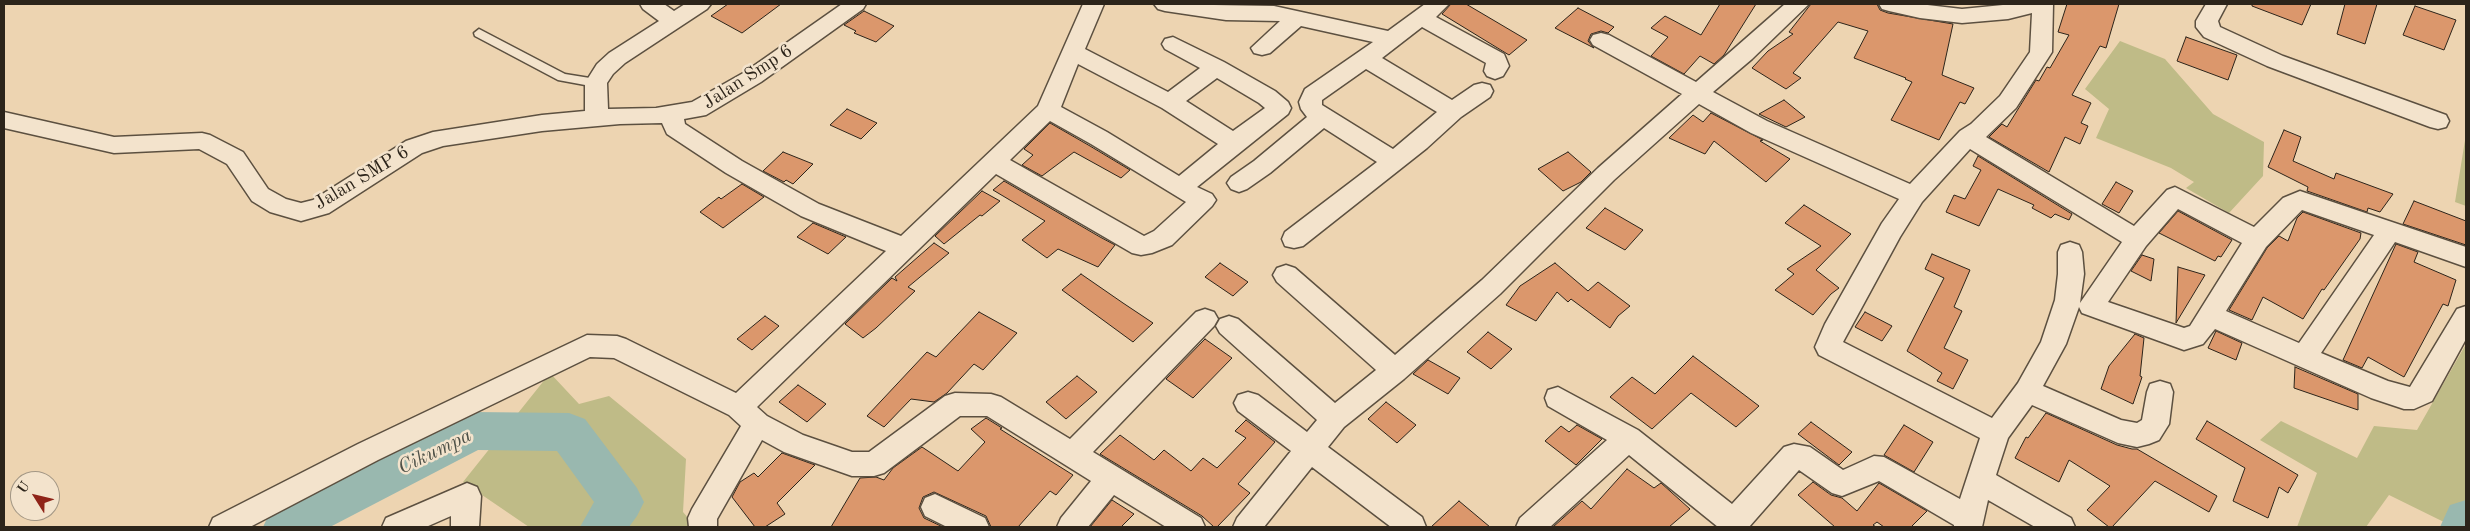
<!DOCTYPE html>
<style>
body{margin:0}
#map{position:relative;width:2470px;height:531px;overflow:hidden;background:#edd4b1;font-family:"Old Standard TT",serif}
canvas{display:block}
.frame{position:absolute;inset:0;border:5px solid #2c241a;pointer-events:none}
.north{position:absolute;left:10px;top:471px;width:50px;height:50px;box-sizing:border-box;background:#f3e3cc;border:1px solid #a39785;border-radius:50%;rotate:306deg;font-size:14px;font-weight:700;line-height:20px;text-align:center;color:#2c241a}
.north::after{content:'';display:block;margin:auto;width:18px;height:22px;background:#8f2418;clip-path:polygon(50% 0,100% 100%,50% 72%,0 100%)}
</style>
<div id="map">
<canvas width="2470" height="531"></canvas>
<div class="frame"></div>
<div class="north">U</div>
</div>
<script>
const g = document.querySelector('canvas').getContext('2d');
g.lineJoin = 'round';
function fill(path, color) {
  g.fillStyle = color;
  g.fill(path, 'evenodd');
}
function poly(rows) {
  const path = new Path2D();
  for (const r of rows) {
    path.moveTo(r[0], r[1]);
    for (let i = 2; i < r.length; i += 2) path.lineTo(r[i], r[i + 1]);
  }
  return path;
}
function trace(path, color, width, dash) {
  g.strokeStyle = color;
  g.lineWidth = width;
  g.lineCap = dash ? 'butt' : 'round';
  g.setLineDash(dash || []);
  g.stroke(path);
}
function write(font, color, halo, rows, align = 'center') {
  g.font = font + ' "Old Standard TT",serif';
  g.lineWidth = 5;
  g.setLineDash([]);
  g.textBaseline = 'middle';
  g.strokeStyle = halo;
  g.fillStyle = color;
  for (const [text, x, y, turn = 0] of rows) {
    g.save();
    g.translate(x, y);
    g.rotate((+turn || 0) * Math.PI / 180);
    g.textAlign = isNaN(turn) ? turn : align;
    if (halo) g.strokeText(text, 0, 0);
    g.fillText(text, 0, 0);
    g.restore();
  }
}
fill(poly([
 [2120,41,2165,59,2213,114,2264,142,2263,176,2229,213,2186,188,2194,182,2171,168,2096,138,2109,109,2085,89],
 [2466,134,2466,206,2455,202],
 [2466,344,2466,527,2449,527,2450,525,2389,495,2366,527,2297,527,2317,473,2260,440,2281,421,2357,458,2374,426,2417,430],
 [550,373,579,404,609,396,686,459,683,512,696,527,529,527,463,482]
]), '#bfbb87');
fill(poly([
 [473,412,569,413,585,419,637,488,644,502,637,516,629,527,580,527,594,502,557,451,478,450,330,527,263,527,270,512,457,418,473,412],
 [2466,500,2466,527,2440,527,2450,505,2466,500]
]), '#99b8af');
const building = poly([
 [728,4,781,4,742,33,711,16,728,4],
 [1451,4,1466,4,1527,40,1509,55,1442,14,1451,4],
 [1720,4,1756,4,1724,55,1714,64,1700,56,1684,74,1651,56,1668,37,1651,28,1665,16,1701,35,1720,4],
 [1811,4,1877,4,1880,10,1888,13,1953,24,1942,75,1974,88,1965,104,1960,102,1939,140,1891,120,1912,82,1905,79,1906,78,1854,58,1868,31,1838,22,1793,73,1801,78,1786,89,1752,68,1768,51,1793,34,1789,32,1811,4],
 [2067,4,2119,4,2106,48,2100,46,2072,95,2091,103,2081,123,2088,126,2080,144,2065,137,2049,172,1989,137,2002,124,2007,127,2036,80,2039,81,2047,67,2050,68,2069,35,2058,32,2067,4],
 [2252,4,2311,4,2302,25,2252,6,2252,4],
 [2345,4,2377,4,2365,44,2337,34,2345,4],
 [2415,6,2456,20,2444,50,2403,35,2415,6],
 [1578,8,1614,27,1608,33,1601,31,1591,34,1588,41,1594,48,1555,28,1578,8],
 [864,11,894,26,876,42,854,33,856,31,844,25,864,11],
 [2186,37,2237,55,2228,80,2177,61,2186,37],
 [1784,100,1805,117,1786,127,1759,114,1784,100],
 [847,109,877,123,861,139,830,125,847,109],
 [1711,113,1763,140,1760,141,1790,159,1766,182,1714,141,1705,154,1669,138,1693,115,1703,122,1711,113],
 [1050,123,1090,146,1130,170,1121,178,1074,152,1042,176,1022,165,1033,155,1024,149,1050,123],
 [2284,130,2301,137,2293,161,2334,179,2336,173,2393,194,2380,212,2368,208,2367,212,2307,191,2308,187,2268,167,2284,130],
 [783,152,813,164,793,184,786,180,784,182,763,171,783,152],
 [1568,152,1591,172,1581,182,1563,191,1538,169,1568,152],
 [1978,156,2072,214,2069,220,2055,214,2051,218,2032,208,2034,205,1998,189,1979,226,1946,212,1954,195,1965,199,1981,170,1973,166,1978,156],
 [1004,181,1100,237,1115,245,1098,267,1058,249,1047,258,1022,240,1045,221,993,190,1004,181],
 [2116,182,2133,191,2119,213,2102,204,2116,182],
 [742,184,764,197,723,228,700,212,719,197,721,199,742,184],
 [982,191,1000,201,982,216,980,215,944,244,935,236,982,191],
 [2414,201,2466,221,2466,245,2403,224,2414,201],
 [1804,205,1851,234,1816,270,1839,288,1831,294,1813,315,1775,290,1794,274,1787,269,1821,246,1785,223,1804,205],
 [1605,208,1643,230,1625,250,1586,228,1605,208],
 [2178,211,2232,240,2221,257,2218,256,2215,261,2159,233,2178,211],
 [2303,212,2361,233,2360,239,2324,290,2322,289,2303,319,2263,297,2252,320,2229,310,2267,248,2279,236,2288,241,2297,218,2303,212],
 [813,223,846,237,828,254,797,237,813,223],
 [934,243,949,253,908,287,915,291,876,328,863,338,845,324,892,278,897,281,895,277,934,243],
 [2396,244,2418,252,2414,262,2456,280,2448,306,2443,304,2404,377,2368,357,2362,368,2343,360,2396,244],
 [1932,254,1970,270,1954,307,1962,311,1944,348,1968,360,1953,389,1937,381,1942,373,1907,351,1944,278,1925,269,1932,254],
 [2142,255,2154,259,2151,281,2131,271,2142,255],
 [1220,263,1248,282,1233,296,1205,277,1220,263],
 [1555,263,1588,291,1598,282,1630,306,1618,316,1610,328,1571,299,1568,302,1557,292,1536,321,1506,305,1520,286,1555,263],
 [2178,267,2205,275,2176,323,2178,267],
 [1081,274,1123,303,1153,323,1133,342,1062,290,1081,274],
 [979,312,1017,333,983,370,974,364,947,393,934,402,911,399,884,427,867,416,927,352,936,357,979,312],
 [1865,312,1892,326,1882,341,1855,327,1865,312],
 [765,316,779,326,752,350,737,339,765,316],
 [2216,331,2242,343,2236,360,2208,348,2216,331],
 [1488,332,1512,349,1491,369,1467,352,1488,332],
 [2135,334,2144,338,2140,376,2142,377,2133,404,2101,389,2109,366,2135,334],
 [1205,339,1232,358,1193,398,1166,379,1205,339],
 [1693,356,1759,406,1736,427,1691,393,1652,429,1610,397,1632,377,1655,394,1693,356],
 [1428,360,1460,378,1448,394,1413,374,1428,360],
 [2295,367,2358,394,2358,410,2294,388,2295,367],
 [1077,376,1097,392,1066,419,1046,402,1077,376],
 [798,385,826,404,807,422,779,402,798,385],
 [1386,402,1416,425,1397,443,1368,419,1386,402],
 [2046,413,2117,445,2132,449,2137,449,2217,496,2209,512,2155,481,2112,527,2109,527,2087,510,2110,486,2069,460,2059,482,2015,458,2026,437,2028,438,2046,413],
 [986,418,1002,428,1000,429,1073,475,1056,495,1050,491,1018,527,991,527,986,516,934,492,923,497,919,508,924,518,943,527,831,527,860,478,876,477,884,480,893,468,922,447,958,471,985,442,971,429,986,418],
 [1246,420,1275,442,1238,484,1250,493,1217,527,1214,527,1202,516,1100,454,1120,435,1154,460,1164,450,1191,471,1203,458,1217,468,1246,438,1235,431,1246,420],
 [2207,421,2298,475,2288,493,2279,487,2268,518,2233,501,2245,468,2196,439,2207,421],
 [1811,422,1852,452,1839,465,1798,434,1811,422],
 [1577,425,1602,439,1576,465,1545,441,1561,426,1569,432,1577,425],
 [1904,425,1933,442,1914,472,1884,455,1904,425],
 [782,453,815,465,777,503,785,514,765,527,755,527,732,497,740,482,754,473,758,477,782,453],
 [1627,469,1654,488,1661,483,1690,509,1669,527,1553,527,1582,501,1591,509,1627,469],
 [1813,482,1831,495,1842,498,1857,511,1879,483,1927,511,1911,527,1884,527,1877,522,1873,525,1876,527,1835,527,1798,495,1813,482],
 [1112,500,1134,514,1121,527,1090,527,1112,500],
 [1459,501,1490,527,1431,527,1459,501]
]);
fill(building, '#db976c');
trace(building, '#2c241a', 1);
const lane = poly([
 [479,29,565,74,596,79,602,83,596,87,558,80,475,36,474,33,479,29]
]);
const street = poly([
 [640,4,664,4,674,11,685,4,711,4,707,9,625,63,613,74,607,83,608,109,656,108,692,102,745,72,842,4,866,4,863,9,761,82,706,115,684,119,685,124,742,161,819,204,901,236,1038,106,1083,4,1104,4,1085,49,1168,92,1200,68,1165,49,1162,44,1165,39,1173,37,1224,62,1275,91,1288,102,1291,108,1288,114,1197,187,1212,194,1216,200,1212,206,1172,245,1152,253,1141,255,1132,253,996,174,757,407,767,416,803,435,852,452,869,452,945,396,955,393,991,394,1001,397,1070,439,1196,312,1205,309,1214,312,1218,319,1214,326,1093,452,1201,518,1205,527,1166,527,1114,495,1088,527,1057,527,1061,518,1091,481,987,416,960,416,884,473,874,476,852,476,784,452,762,440,717,519,717,527,689,527,688,518,692,509,741,426,729,415,614,358,590,357,378,460,250,527,209,527,213,518,358,444,587,335,617,336,626,339,736,393,886,251,801,216,726,173,667,134,662,123,620,124,542,131,443,146,422,153,329,213,301,221,270,212,252,201,227,164,199,149,114,153,4,128,4,112,114,137,202,133,210,135,243,152,268,189,286,199,301,203,313,200,406,141,433,132,542,115,585,111,585,83,597,64,609,53,659,21,643,9,640,4],
 [1078,64,1162,108,1218,144,1179,176,1107,132,1061,107,1078,64],
 [1217,78,1259,103,1265,108,1233,131,1186,101,1217,78],
 [1050,121,1091,144,1186,202,1154,231,1144,236,1010,160,1050,121],
 [1154,4,1274,6,1388,31,1425,4,1449,4,1436,17,1504,54,1509,66,1503,76,1495,79,1487,76,1484,71,1486,63,1422,27,1382,58,1452,100,1474,85,1482,83,1490,85,1493,91,1490,97,1461,117,1427,148,1303,246,1294,248,1285,246,1282,239,1285,232,1377,162,1324,128,1270,173,1247,189,1239,192,1231,189,1227,183,1231,177,1254,161,1307,117,1301,109,1299,102,1305,89,1373,42,1301,26,1270,53,1262,55,1254,53,1251,48,1280,21,1226,20,1165,11,1158,9,1154,4],
 [1366,69,1437,112,1393,149,1322,105,1322,100,1366,69],
 [1785,4,1809,4,1752,59,1713,92,1767,121,1910,184,1960,131,1971,124,2000,96,2030,52,2032,13,2008,19,1962,23,1920,18,1889,11,1882,9,1879,4,1919,4,1962,9,2013,4,2053,4,2052,52,2016,108,1986,137,2134,226,2167,190,2175,187,2254,227,2283,198,2300,191,2466,247,2466,267,2395,242,2321,353,2388,381,2410,387,2457,309,2466,306,2466,339,2432,401,2414,409,2404,409,2371,398,2215,329,2203,344,2184,350,2082,313,2079,307,2066,344,2043,386,2121,420,2137,423,2142,420,2147,392,2150,384,2160,381,2170,384,2173,392,2169,424,2159,440,2149,444,2137,447,2118,443,2032,405,2008,438,1996,475,2071,518,2075,527,2035,527,1988,500,1982,527,1954,527,1954,525,1879,481,1842,496,1832,493,1799,470,1749,527,1718,527,1629,455,1550,527,1516,527,1520,518,1607,440,1548,406,1545,398,1548,390,1558,387,1638,430,1732,504,1784,447,1794,444,1810,447,1843,470,1874,456,1884,457,1960,499,1980,438,1819,355,1815,347,1825,324,1882,223,1899,199,1751,133,1699,104,1614,180,1500,294,1404,379,1344,427,1328,447,1422,517,1426,527,1391,527,1312,467,1264,527,1233,527,1237,518,1291,451,1238,411,1234,403,1238,395,1248,392,1258,395,1307,432,1317,420,1220,333,1216,326,1220,319,1229,316,1238,319,1335,403,1376,370,1277,282,1273,275,1277,268,1286,265,1295,268,1395,355,1482,280,1598,168,1682,94,1593,45,1590,40,1593,35,1601,33,1609,35,1696,82,1785,4],
 [1970,149,2122,242,2080,303,2084,274,2082,252,2079,245,2070,242,2061,245,2058,252,2058,274,2055,300,2041,342,2018,383,1992,418,1843,342,1900,237,1922,202,1970,149],
 [2178,209,2242,243,2190,326,2184,328,2108,302,2146,246,2178,209],
 [2302,210,2374,235,2299,343,2226,311,2266,247,2302,210],
 [2206,4,2227,4,2218,21,2220,27,2283,56,2446,115,2449,121,2446,127,2438,129,2430,127,2267,66,2204,37,2196,27,2196,21,2206,4],
 [467,483,477,487,481,496,479,527,451,527,451,516,426,527,382,527,386,518,467,483],
 [935,494,985,518,989,527,947,527,925,516,921,507,925,498,935,494]
]);
trace(lane, '#5c5040', 3);
trace(street, '#5c5040', 3);
fill(lane, '#f3e3cc');
fill(street, '#f3e3cc');
write('19px', '#2c241a', '#f3e3cc', [
 ["Jalan Smp 6",748,77,-33],
 ["Jalan SMP 6",362,178,-31]
]);
write('italic 20px', '#4d5047', '#f3e3cc', [
 ["Cikumpa",435,452,-26]
]);
</script>
